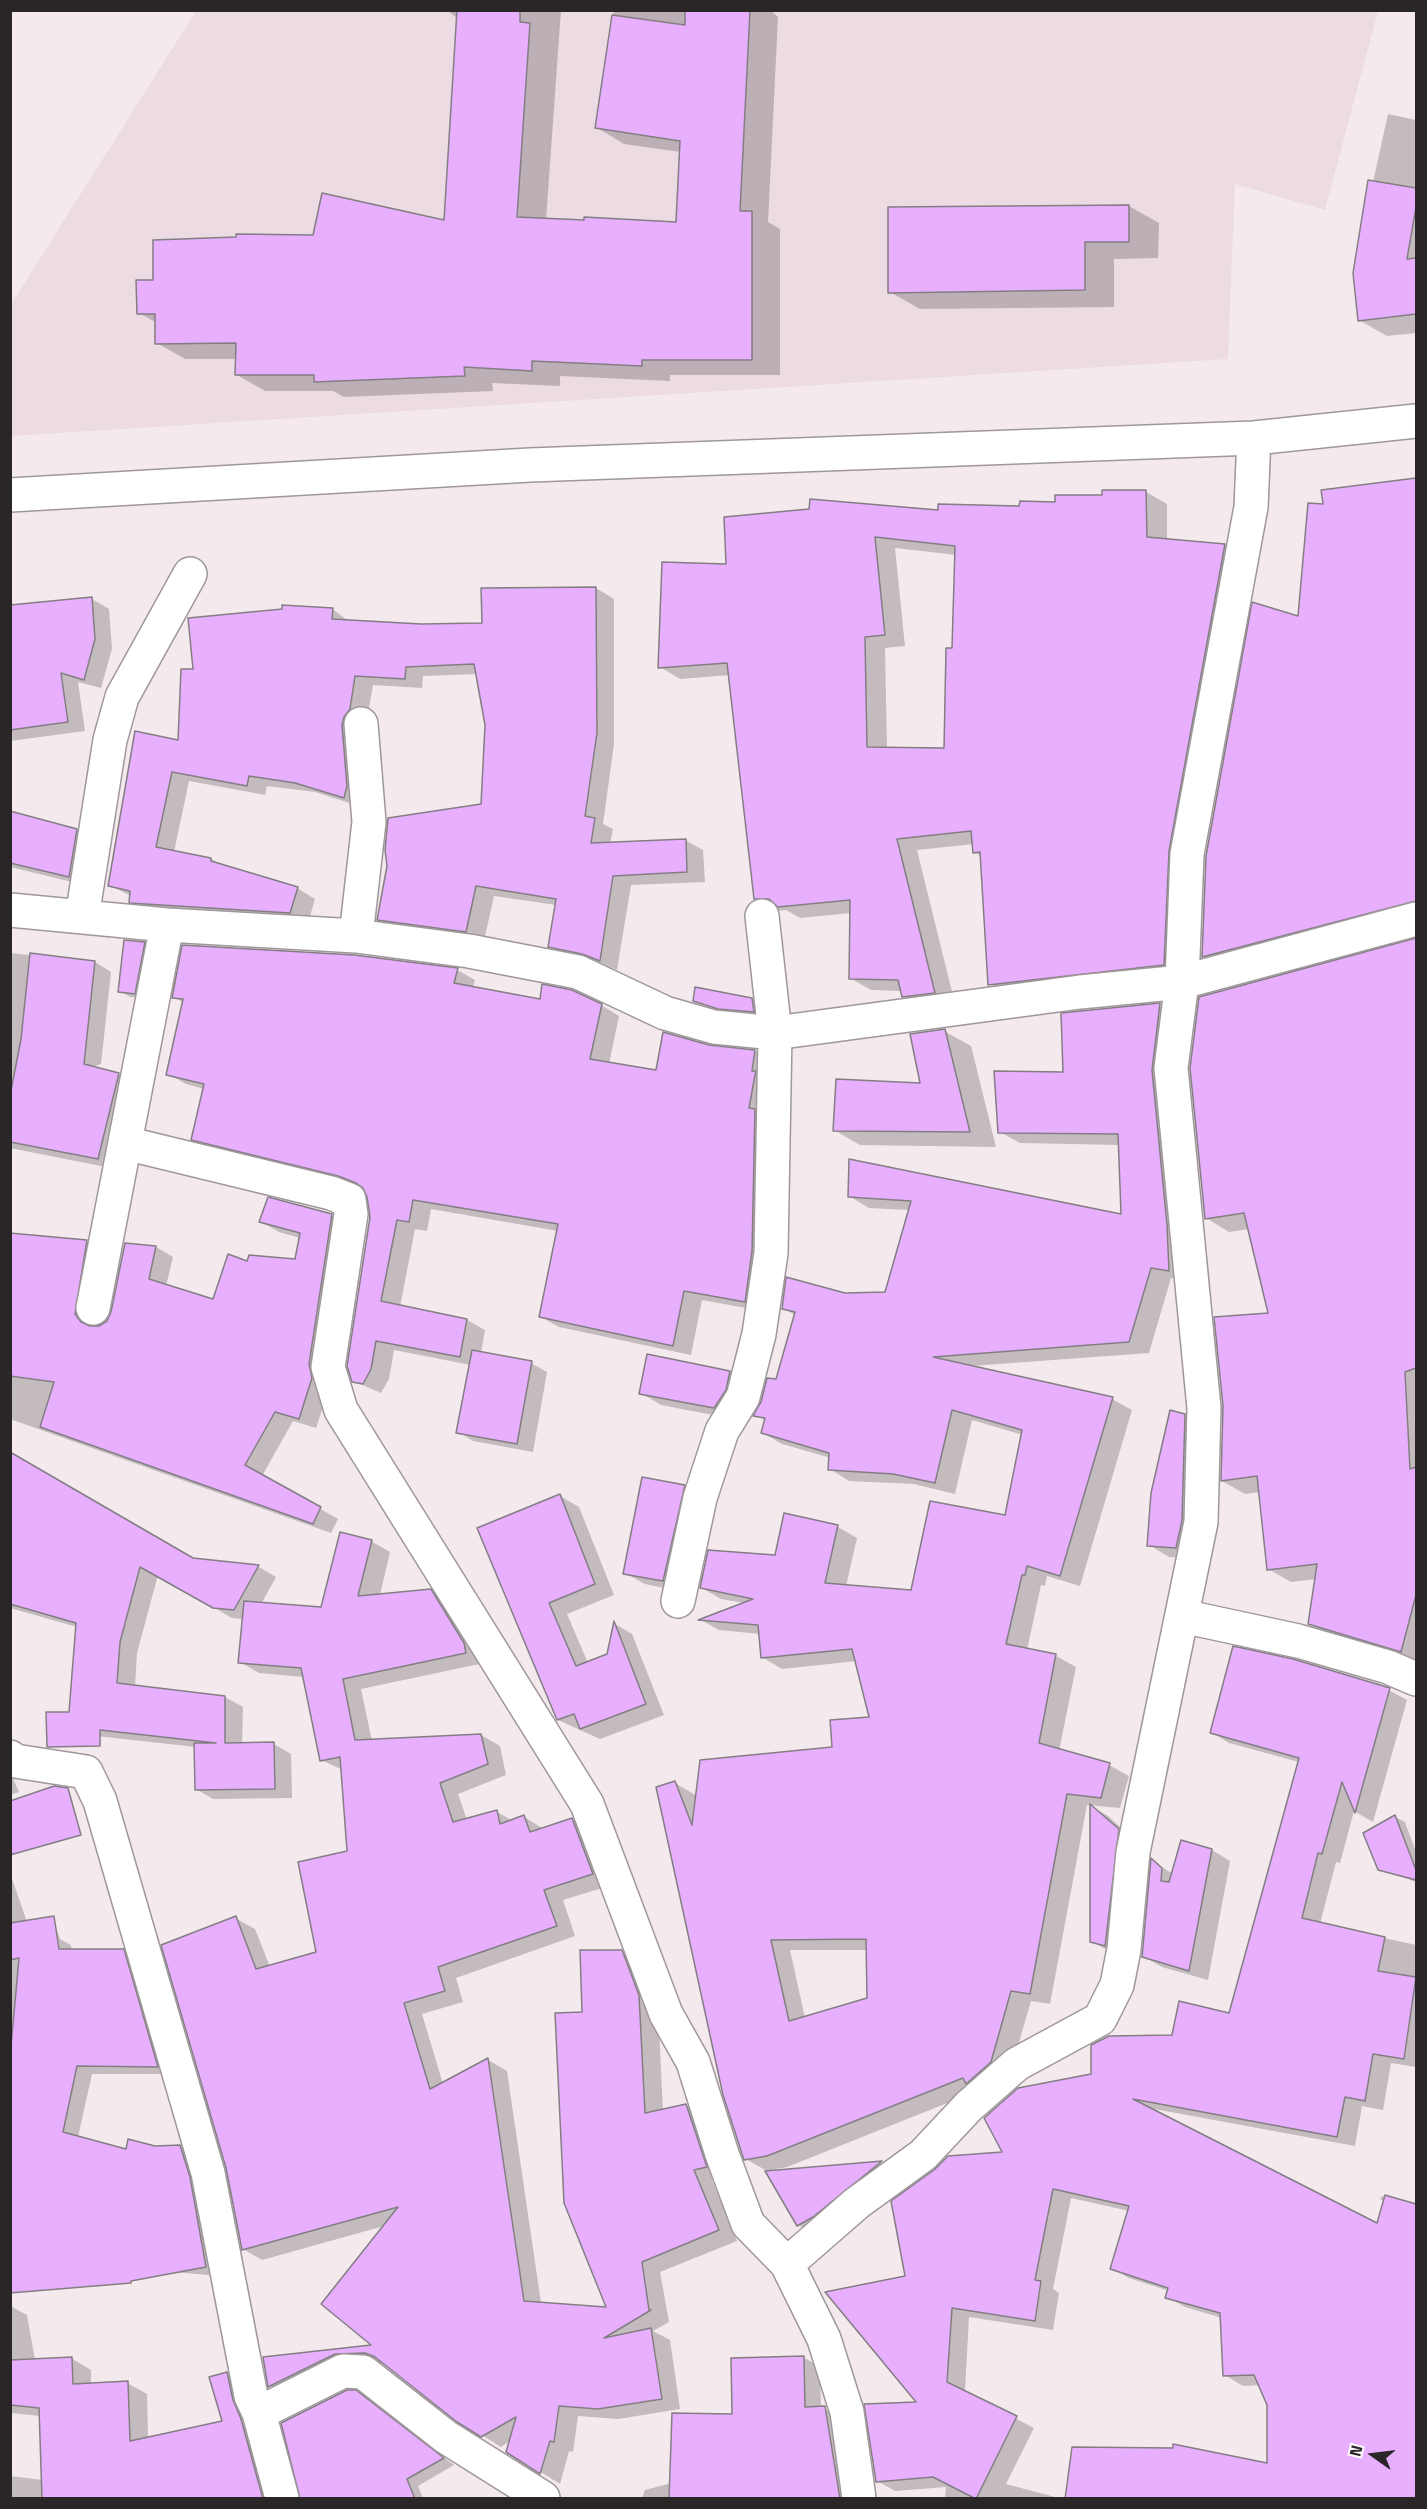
<!DOCTYPE html>
<style>
body{margin:0}
#map{position:relative;width:1427px;height:2509px;overflow:hidden;background:#f4eaee;font-family:"Titillium Web",sans-serif}
canvas{display:block}
.frame{position:absolute;inset:0;border:12px solid #2a2628;pointer-events:none}
.north{position:absolute;left:1343px;top:2425px;width:60px;height:60px;-webkit-text-stroke:4px #fef9fb;paint-order:stroke;rotate:284deg;font-size:16px;font-weight:700;line-height:24px;text-align:center;color:#2a2628}
.north::after{content:'';display:block;margin:auto;width:21px;height:27px;background:#2a2628;clip-path:polygon(50% 0,100% 100%,50% 72%,0 100%)}
</style>
<div id="map">
<canvas width="1427" height="2509"></canvas>
<div class="frame"></div>
<div class="north">N</div>
</div>
<script>
const g = document.querySelector('canvas').getContext('2d');
g.lineJoin = 'round';
function fill(path, color) {
  g.fillStyle = color;
  g.fill(path, 'evenodd');
}
function poly(rows) {
  const path = new Path2D();
  for (const r of rows) {
    path.moveTo(r[0], r[1]);
    for (let i = 2; i < r.length; i += 2) path.lineTo(r[i], r[i + 1]);
  }
  return path;
}
function trace(path, color, width, dash) {
  g.strokeStyle = color;
  g.lineWidth = width;
  g.lineCap = dash ? 'butt' : 'round';
  g.setLineDash(dash || []);
  g.stroke(path);
}
fill(poly([
 [196,11,1378,11,1325,210,1235,184,1228,359,11,436,10,306]
]), '#ecdbe3');
fill(poly([
 [447,10,561,10,546,220,677,224,681,152,624,144,596,127,614,10,770,10,778,17,768,222,780,229,780,375,670,375,670,381,560,376,560,386,492,383,493,391,344,397,333,391,265,391,237,375,237,359,185,359,157,343,157,323,139,313,154,282,314,236,445,222,458,19],
 [1388,114,1416,120,1416,333,1387,336,1359,320,1373,182],
 [1129,206,1159,223,1158,258,1114,259,1114,307,920,309,890,292,890,208],
 [1416,479,1416,918,1226,970,1203,956,1299,618,1325,505,1323,491],
 [1146,492,1167,504,1167,540,1225,546,1245,558,1184,976,1011,996,990,984,981,856,974,852,974,844,917,850,955,1004,924,1008,903,996,902,991,871,990,850,978,851,913,800,918,786,910,777,911,756,899,730,675,680,679,660,667,728,566,939,512,1021,508],
 [895,548,957,555,954,650,945,749,887,749,885,648,905,646],
 [596,588,614,599,614,744,603,824,613,829,610,844,685,840,703,850,705,882,631,885,617,970,601,963,567,957,550,946,556,905,494,896,484,941,396,929,378,919,482,805,486,725,477,674,423,676,422,688,373,685,367,720,362,807,315,792,267,786,265,795,189,781,174,852,211,859,223,866,297,888,315,899,308,923,148,912,130,902,131,896,109,885,180,741,195,671,332,609,350,622,421,626,483,625],
 [92,599,109,609,112,649,101,688,78,682,85,731,10,741,10,606],
 [10,812,76,830,92,840,85,885,10,867],
 [1416,940,1416,1662,1333,1637,1310,1624,1316,1579,1291,1582,1268,1569,1260,1492,1245,1494,1222,1481,1270,1314,1250,1229,1229,1232,1206,1218,1200,998],
 [144,943,154,949,144,998,130,997,120,991],
 [10,953,95,962,111,972,101,1064,92,1067,119,1074,137,1084,116,1169,10,1148,10,1117,75,1071,10,1085],
 [457,970,475,980,473,988,541,1001,601,1005,619,1016,609,1064,658,1072,709,1047,755,1051,773,1062,763,1311,702,1300,691,1355,559,1327,541,1317,558,1231,431,1209,427,1231,415,1229,400,1307,467,1320,485,1330,481,1353,531,1363,547,1372,533,1452,473,1441,458,1432,471,1365,394,1350,389,1379,381,1393,353,1381,371,1217,365,1188,211,1149,193,1139,204,1089,186,1084,168,1074,184,1003,174,997],
 [752,999,762,1005,763,1017,729,1013,694,1001],
 [1160,1005,1180,1016,1188,1281,1171,1278,1149,1353,971,1366,1112,1399,1132,1410,1080,1586,1047,1576,1045,1586,1041,1585,1027,1650,1056,1656,1076,1667,1059,1751,1109,1765,1129,1776,1120,1808,1087,1805,1050,2004,1031,2001,1010,2073,980,2090,787,2167,771,2170,771,2172,882,2163,897,2172,814,2234,798,2225,767,2171,746,2159,675,1783,697,1796,833,1749,871,1719,857,1661,782,1669,762,1657,760,1634,719,1630,701,1620,744,1603,721,1599,702,1588,776,1557,785,1515,838,1527,857,1538,846,1586,912,1591,1006,1517,1023,1435,972,1420,955,1494,914,1484,849,1481,830,1469,831,1458,782,1444,763,1433,766,1421,755,1415,777,1381,795,1315,783,1308,845,1295,886,1294,910,1210,869,1208,849,1196,1123,1216,1120,1145,1020,1143,1000,1132,1064,1073,1062,1015],
 [790,1950,867,1950,869,2000,805,2018],
 [944,1031,971,1046,996,1147,860,1145,834,1130,922,1085],
 [331,1215,349,1225,329,1389,316,1428,293,1421,262,1476,338,1519,331,1533,10,1419,10,1234,87,1241,104,1251,92,1316,94,1328,108,1322,113,1313,126,1245,156,1247,173,1257,166,1286,214,1301,248,1263,296,1260,300,1238,279,1232,261,1222],
 [648,1356,730,1372,750,1384,734,1419,661,1405,641,1393],
 [1185,1415,1205,1427,1196,1559,1169,1557,1149,1545],
 [684,1486,704,1498,683,1592,645,1584,625,1573],
 [560,1496,579,1507,614,1595,567,1614,588,1663,608,1655,615,1624,632,1634,664,1715,600,1739,558,1720,478,1528],
 [10,1538,259,1567,276,1577,261,1604,322,1608,371,1541,390,1552,380,1595,431,1591,450,1602,484,1663,361,1689,372,1741,481,1735,500,1746,506,1775,458,1794,467,1820,497,1812,513,1821,524,1817,544,1829,572,1819,591,1830,612,1885,563,1900,575,1936,456,1978,463,2002,422,2014,443,2084,488,2060,507,2071,541,2303,608,2308,584,2013,621,1952,641,1963,658,2007,663,2111,686,2105,706,2116,725,2178,712,2180,737,2241,660,2272,669,2322,653,2331,670,2340,680,2409,618,2419,578,2416,573,2452,569,2451,560,2484,508,2452,510,2441,501,2447,482,2435,385,2364,355,2364,289,2397,270,2386,264,2358,375,2346,384,2226,262,2260,243,2249,235,1918,255,1929,270,1967,318,1953,349,1852,343,1770,321,1760,304,1677,259,1673,240,1662,244,1619,232,1618,158,1575,137,1653,135,1687,225,1697,243,1707,242,1744,274,1744,291,1754,292,1798,213,1799,196,1789,196,1747,87,1735,77,1627,10,1608],
 [1381,1686,1407,1700,1373,1822,1354,1811,1340,1863,1336,1862,1320,1924,1416,1945,1416,2067,1391,2063,1383,2110,1362,2106,1355,2146,1149,2108,1378,2225,1385,2202,1380,2199,1382,2196,1416,2205,1416,2498,1159,2498,1269,2464,1268,2405,1260,2385,1243,2386,1225,2375,1222,2318,1185,2307,1167,2297,1169,2291,1129,2278,1111,2268,1129,2211,1071,2198,1053,2289,1059,2293,1053,2330,969,2317,965,2392,1034,2428,1006,2484,1059,2498,945,2498,946,2487,895,2491,877,2481,919,2403,907,2277,1005,2153,1092,2076,1173,2036,1230,2015,1299,1762,1229,1743,1211,1732],
 [10,1772,19,1792,10,1795],
 [1092,1807,1108,1816,1136,1841,1110,1952,1092,1941],
 [1395,1817,1405,1822,1416,1852,1416,1882,1380,1869],
 [1212,1850,1230,1861,1208,1980,1162,1967,1143,1956,1152,1861,1173,1874],
 [10,1873,27,1922,41,1919,56,1928,60,1939,71,1945,72,1951,123,1951,138,1960,171,2074,92,2074,78,2137,127,2151,180,2146,195,2155,221,2276,49,2262,10,2238],
 [10,2306,27,2315,35,2360,71,2358,91,2370,91,2385,127,2383,147,2394,148,2439,224,2422,227,2374,246,2385,278,2498,10,2498,10,2476,43,2480,41,2416,10,2413],
 [803,2357,820,2367,821,2408,842,2417,854,2498,740,2498],
 [356,2392,454,2465,418,2486,423,2498,303,2498],
 [679,2481,687,2498,642,2498,645,2490]
]), '#0003');
const building = poly([
 [457,10,520,10,520,22,530,23,517,217,584,220,584,217,676,222,680,141,595,128,612,15,685,25,685,10,750,10,740,211,752,211,752,360,642,360,642,366,532,361,532,371,464,367,465,376,314,382,314,375,235,375,236,343,155,344,155,314,137,314,136,280,153,280,153,240,236,237,236,234,313,235,322,193,444,220,457,10],
 [1368,180,1416,188,1416,207,1407,259,1416,258,1416,314,1358,321,1353,273,1368,180],
 [1129,205,1129,242,1085,242,1085,290,888,293,888,207,1129,205],
 [1416,478,1416,901,1202,957,1206,856,1252,602,1298,616,1308,503,1323,504,1321,490,1416,478],
 [1102,490,1146,490,1147,537,1225,544,1169,851,1164,965,988,985,980,852,973,853,971,831,897,839,935,993,902,997,898,980,849,979,850,900,778,907,769,899,754,899,727,663,658,668,662,562,726,564,724,517,809,509,810,499,938,510,938,504,1019,506,1020,501,1055,502,1055,495,1102,495,1102,490],
 [875,537,955,546,952,648,946,648,944,748,867,747,865,637,885,635,875,537],
 [596,587,597,733,585,816,595,818,591,843,686,839,687,872,613,876,600,961,582,954,548,947,556,899,476,886,466,932,377,920,387,866,385,850,388,818,481,804,485,725,474,664,406,667,405,679,355,676,350,709,344,717,342,725,347,786,344,798,295,783,249,776,247,786,172,772,156,847,211,858,211,861,298,887,290,913,129,903,130,891,108,886,135,731,178,740,181,669,193,669,188,618,282,609,282,605,333,608,332,619,421,624,482,623,481,588,596,587],
 [92,597,95,639,84,680,61,673,68,722,10,730,10,605,92,597],
 [10,811,77,829,69,877,10,863,10,811],
 [1416,938,1416,1368,1405,1372,1410,1469,1416,1467,1416,1595,1401,1652,1308,1624,1317,1564,1267,1570,1257,1476,1221,1481,1223,1406,1214,1317,1268,1313,1244,1213,1205,1219,1190,1068,1199,997,1416,938],
 [124,940,145,942,135,994,118,992,124,940],
 [182,945,354,955,458,968,454,983,540,999,542,984,572,990,602,1004,590,1059,656,1070,663,1032,709,1045,755,1050,752,1071,756,1071,755,1075,749,1108,755,1109,752,1251,745,1302,684,1291,673,1346,539,1317,558,1224,413,1200,409,1222,397,1220,381,1301,467,1319,460,1357,376,1341,371,1369,363,1384,352,1382,347,1366,370,1217,367,1197,363,1188,356,1183,338,1176,191,1140,204,1084,166,1075,183,999,172,998,182,945],
 [30,953,95,961,84,1064,119,1073,98,1159,10,1142,10,1096,21,1039,30,953],
 [695,987,752,998,754,1012,718,1009,693,1001,695,987],
 [1160,1003,1152,1070,1167,1225,1169,1271,1151,1268,1129,1342,933,1357,1113,1397,1060,1576,1027,1566,1025,1575,1022,1575,1006,1644,1056,1654,1039,1743,1110,1763,1101,1798,1067,1794,1030,1994,1011,1991,991,2062,966,2084,963,2078,767,2156,744,2160,723,2095,656,1787,675,1781,692,1825,700,1760,832,1747,830,1720,869,1717,852,1649,761,1658,758,1625,698,1620,753,1599,700,1588,708,1550,775,1555,784,1513,838,1525,825,1583,911,1590,930,1501,1005,1515,1022,1430,952,1410,935,1483,893,1474,828,1470,829,1453,761,1433,765,1418,753,1416,761,1402,767,1378,776,1379,795,1312,782,1309,786,1277,845,1293,885,1292,911,1201,848,1197,849,1159,1121,1214,1118,1134,998,1133,994,1071,1063,1072,1061,1013,1160,1003],
 [866,1939,867,1998,789,2021,771,1940,866,1939],
 [945,1029,970,1132,833,1131,836,1079,920,1083,910,1034,945,1029],
 [268,1197,332,1214,309,1364,312,1378,299,1419,275,1412,245,1465,321,1507,313,1524,40,1427,54,1382,10,1376,10,1233,87,1240,75,1314,81,1322,90,1326,99,1326,107,1321,111,1312,125,1243,156,1246,149,1279,213,1299,228,1254,247,1261,249,1255,295,1259,300,1233,259,1222,268,1197],
 [472,1350,532,1361,517,1444,456,1433,472,1350],
 [647,1354,730,1371,726,1390,714,1408,639,1394,647,1354],
 [1170,1410,1185,1414,1182,1520,1176,1548,1147,1546,1151,1493,1170,1410],
 [10,1452,193,1558,259,1565,234,1610,213,1608,140,1567,120,1642,117,1683,225,1696,225,1743,274,1742,275,1789,195,1790,194,1743,216,1743,100,1730,100,1746,47,1747,46,1712,69,1712,76,1623,10,1604,10,1452],
 [642,1477,685,1485,663,1581,623,1574,642,1477],
 [560,1494,595,1584,549,1603,576,1666,607,1654,614,1621,646,1704,580,1729,574,1714,557,1720,477,1528,560,1494],
 [340,1532,372,1540,358,1596,431,1589,464,1643,466,1653,343,1679,355,1740,481,1734,488,1764,440,1783,453,1822,497,1810,500,1824,524,1815,530,1832,572,1818,593,1874,544,1890,557,1926,438,1967,445,1991,404,2003,430,2089,488,2058,524,2301,606,2307,564,2203,555,2013,582,2012,580,1950,622,1950,639,1995,645,2113,686,2104,707,2167,694,2170,719,2230,642,2262,649,2310,651,2310,604,2338,651,2328,662,2399,598,2409,559,2406,554,2442,550,2441,540,2474,506,2452,516,2417,481,2437,457,2422,375,2357,365,2353,335,2354,268,2387,263,2357,371,2345,321,2304,398,2207,242,2250,226,2168,161,1945,236,1916,256,1969,316,1952,298,1862,347,1851,340,1757,320,1761,301,1668,238,1663,244,1601,321,1607,340,1532],
 [1233,1646,1293,1659,1390,1688,1355,1813,1342,1782,1322,1854,1318,1853,1302,1918,1385,1937,1378,1971,1416,1977,1404,2059,1373,2054,1365,2101,1345,2097,1337,2137,1133,2099,1377,2223,1385,2195,1416,2204,1416,2499,1065,2499,1072,2447,1173,2448,1173,2444,1267,2463,1267,2405,1254,2375,1223,2376,1220,2313,1165,2298,1168,2288,1110,2269,1129,2206,1053,2189,1035,2280,1041,2281,1035,2321,952,2308,947,2382,1017,2416,976,2499,933,2477,876,2482,864,2404,916,2402,825,2292,905,2276,891,2201,934,2170,948,2156,1002,2152,984,2118,1018,2088,1091,2074,1091,2045,1109,2036,1172,2035,1179,2001,1229,2013,1299,1758,1210,1733,1233,1646],
 [54,1786,68,1788,81,1835,10,1855,10,1801,54,1786],
 [1090,1804,1119,1829,1105,1946,1090,1942,1090,1804],
 [1395,1815,1416,1870,1416,1880,1378,1870,1363,1833,1395,1815],
 [1181,1840,1212,1849,1189,1971,1142,1957,1151,1858,1162,1868,1161,1881,1169,1882,1181,1840],
 [54,1916,59,1949,124,1949,158,2067,77,2066,63,2132,126,2149,128,2139,155,2146,180,2145,190,2177,206,2267,131,2281,131,2283,10,2293,10,2057,19,1958,10,1960,10,1923,54,1916],
 [882,2161,813,2217,797,2226,765,2171,882,2161],
 [804,2356,805,2407,825,2406,840,2499,669,2499,672,2413,732,2414,731,2358,804,2356],
 [72,2357,73,2384,128,2381,130,2441,222,2421,209,2377,227,2372,233,2400,241,2419,263,2499,42,2499,39,2408,10,2405,10,2360,72,2357],
 [347,2390,356,2390,444,2458,407,2479,415,2499,300,2499,281,2423,347,2390]
]);
fill(building, '#e7affe');
trace(building, '#827e84', 1.5);
const minor = poly([
 [10,495,530,465,1254,438,1416,421],
 [10,910,167,925,356,936,469,951,578,972,665,1013,714,1027,775,1033,1080,992,1182,982,1416,919],
 [82,917,110,740,122,697,190,574],
 [356,936,369,822,361,724],
 [125,1143,331,1193,349,1200,351,1214,328,1367,341,1410,587,1804,666,2014,693,2062,722,2154,748,2224,787,2264,824,2339,847,2412,859,2498],
 [93,1308,167,925],
 [678,1601,700,1498,722,1431,743,1397,759,1334,771,1253,775,1033,762,916],
 [1182,1616,1298,1641,1388,1667,1416,1679],
 [10,1757,15,1761,86,1772,100,1801,208,2173,251,2396,259,2413,282,2498],
 [787,2264,857,2203,923,2155,969,2106,1017,2064,1100,2019,1117,1985,1124,1949,1133,1852,1201,1522,1204,1408,1171,1068,1182,982,1187,854,1251,507,1254,438],
 [259,2413,343,2371,363,2372,446,2437,543,2498]
]);
trace(minor, '#9f979b', 36);
trace(minor, '#fff', 33);
</script>
